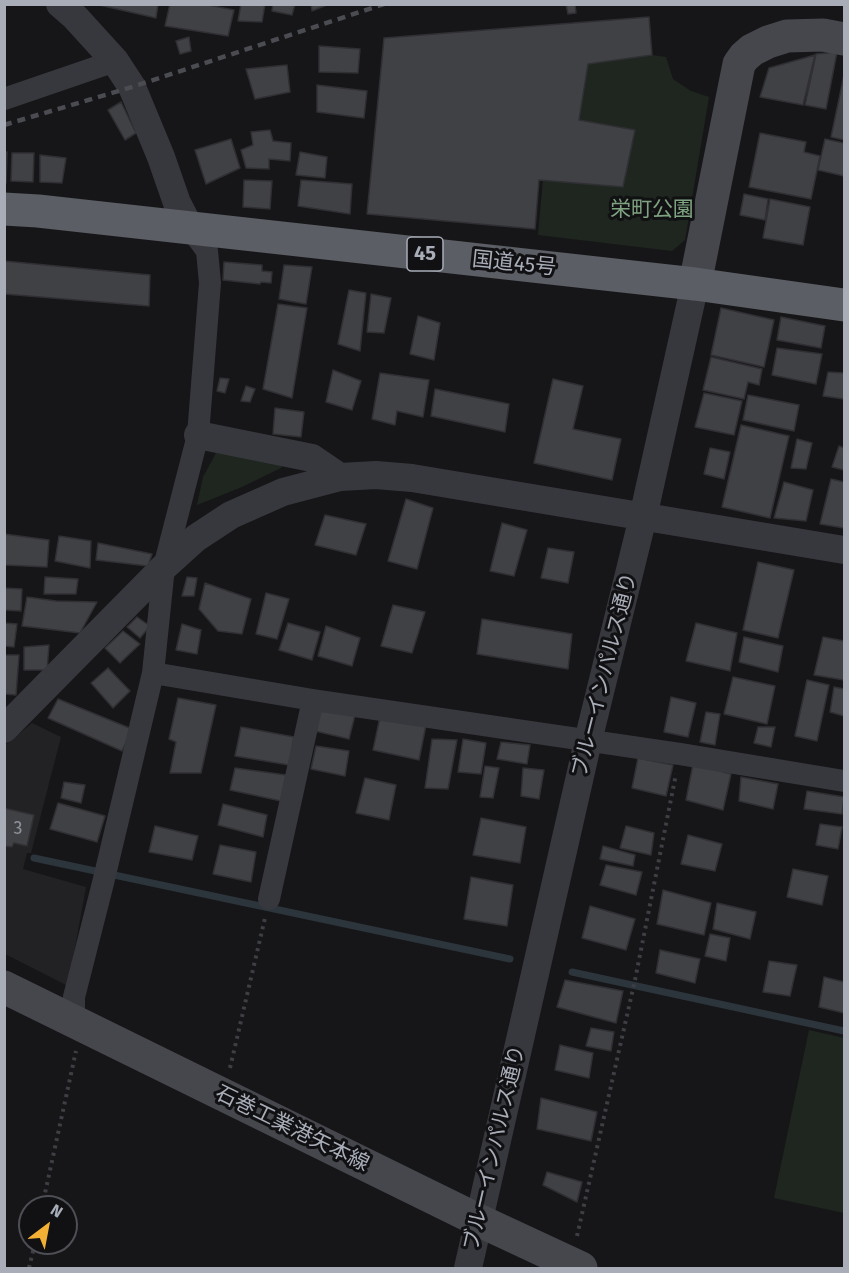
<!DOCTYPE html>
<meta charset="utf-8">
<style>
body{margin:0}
#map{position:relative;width:849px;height:1273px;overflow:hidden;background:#161618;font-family:"Fira Sans",sans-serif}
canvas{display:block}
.frame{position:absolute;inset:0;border:6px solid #a8adb8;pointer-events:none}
.north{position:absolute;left:18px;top:1195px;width:60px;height:60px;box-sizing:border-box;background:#111113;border:2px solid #4d4f55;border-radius:50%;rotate:32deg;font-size:16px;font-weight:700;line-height:24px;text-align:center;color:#a8adb8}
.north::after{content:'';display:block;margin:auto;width:21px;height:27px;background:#f2b134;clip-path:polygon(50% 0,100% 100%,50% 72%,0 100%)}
</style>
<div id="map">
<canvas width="849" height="1273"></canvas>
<div class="frame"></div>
<div class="north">N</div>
</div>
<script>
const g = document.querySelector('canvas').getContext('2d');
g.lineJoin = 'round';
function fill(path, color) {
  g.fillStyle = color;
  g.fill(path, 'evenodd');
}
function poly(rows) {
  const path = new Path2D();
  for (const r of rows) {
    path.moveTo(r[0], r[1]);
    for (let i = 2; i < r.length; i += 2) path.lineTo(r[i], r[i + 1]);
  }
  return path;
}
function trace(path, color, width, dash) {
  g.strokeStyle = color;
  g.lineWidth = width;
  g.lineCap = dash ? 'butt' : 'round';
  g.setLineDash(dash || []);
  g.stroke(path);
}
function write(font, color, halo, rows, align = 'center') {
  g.font = font + ' "Fira Sans","Noto Sans JP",sans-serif';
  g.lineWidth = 6;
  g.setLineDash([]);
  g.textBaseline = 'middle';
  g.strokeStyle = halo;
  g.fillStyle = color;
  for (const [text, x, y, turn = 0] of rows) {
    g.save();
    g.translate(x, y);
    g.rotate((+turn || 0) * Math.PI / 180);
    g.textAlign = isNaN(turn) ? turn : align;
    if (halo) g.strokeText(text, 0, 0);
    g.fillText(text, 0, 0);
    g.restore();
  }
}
fill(poly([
 [32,723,61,737,31,853,27,853,23,869,86,887,68,986,5,954,4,746]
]), '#222225');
fill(poly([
 [652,55,666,57,673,79,691,91,709,97,685,240,672,251,538,235,543,180,623,187,635,130,579,120,588,64],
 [216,453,287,456,281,468,242,487,197,505,203,477],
 [809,1030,844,1038,844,1213,774,1198]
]), '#1e261f');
trace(poly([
 [34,858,510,959],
 [572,972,844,1031]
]), '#2c353c', 7);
const building = poly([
 [95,4,158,4,156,18,95,4],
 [170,4,203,4,234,10,228,36,165,26,170,4],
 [241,4,265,4,262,22,238,21,241,4],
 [273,4,295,4,292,15,272,11,273,4],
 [311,4,329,4,312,11,311,4],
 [566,4,575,4,576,13,568,14,566,4],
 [649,17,652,55,588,64,579,120,635,130,623,187,539,180,535,229,367,214,384,38,649,17],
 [189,37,191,51,180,54,176,41,189,37],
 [319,46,360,49,358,73,319,72,319,46],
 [837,52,826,109,805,105,816,54,837,52],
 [815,55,803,105,760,97,769,68,815,55],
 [287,65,290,92,255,99,246,69,287,65],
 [844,75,844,140,831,137,844,75],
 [317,85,367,91,364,118,317,112,317,85],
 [121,102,136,133,125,140,108,110,121,102],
 [270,130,273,141,291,143,290,161,269,159,269,169,246,168,241,150,253,145,251,132,270,130],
 [760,133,806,142,804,152,820,156,811,199,749,187,760,133],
 [231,139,240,168,206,184,195,150,231,139],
 [825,139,844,143,844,176,818,170,825,139],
 [4,152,7,152,6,183,4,183,4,152],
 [300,152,327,157,325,178,296,175,300,152],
 [12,153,34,153,33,182,11,181,12,153],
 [40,155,66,158,62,183,40,182,40,155],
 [244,180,272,181,270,209,243,207,244,180],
 [301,180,352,184,350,214,298,206,301,180],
 [744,194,768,199,765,220,740,215,744,194],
 [770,199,810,207,803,245,763,238,770,199],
 [4,261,150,275,149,306,4,294,4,261],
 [224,262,262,265,262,271,272,272,271,283,261,282,260,284,223,280,224,262],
 [284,265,312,267,306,304,279,299,284,265],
 [349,290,366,293,360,351,338,344,349,290],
 [371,294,391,298,384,333,367,332,371,294],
 [278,304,307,308,292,398,263,389,278,304],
 [721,308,774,320,764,367,711,355,721,308],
 [418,316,440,323,434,360,410,354,418,316],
 [781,317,825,326,821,348,777,340,781,317],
 [777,348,822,354,816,384,772,375,777,348],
 [711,357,762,369,759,385,748,382,744,399,703,390,711,357],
 [333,370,361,381,352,410,326,402,333,370],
 [828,372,844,373,844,399,823,396,828,372],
 [380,373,429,380,423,417,397,411,395,425,372,419,380,373],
 [220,378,229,379,225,393,217,391,220,378],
 [553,379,583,386,573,429,621,439,612,480,534,463,553,379],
 [246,386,255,389,250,402,241,401,246,386],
 [435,389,509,404,505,432,431,416,435,389],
 [704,393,742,401,734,435,695,427,704,393],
 [748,395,799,405,794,431,743,420,748,395],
 [275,408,304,412,301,437,273,434,275,408],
 [741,425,789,436,770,518,722,507,741,425],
 [797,439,812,443,806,469,791,468,797,439],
 [839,446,844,448,844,470,832,467,839,446],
 [710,448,730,452,724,479,704,474,710,448],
 [831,479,844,482,844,528,820,524,831,479],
 [784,482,813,490,806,521,774,518,784,482],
 [406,499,433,508,417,569,388,561,406,499],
 [325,515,366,524,356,555,315,545,325,515],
 [502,523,527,530,514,576,490,571,502,523],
 [4,534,49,540,47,567,4,565,4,534],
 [59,536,91,541,90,568,55,561,59,536],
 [98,543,152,554,148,566,96,560,98,543],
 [548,548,574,552,568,583,541,578,548,548],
 [758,562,794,570,778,638,743,630,758,562],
 [45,577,78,579,76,594,44,594,45,577],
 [187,577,197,578,194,596,182,596,187,577],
 [205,583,251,599,242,634,218,631,199,609,205,583],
 [4,588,22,589,21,611,4,610,4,588],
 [266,593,289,599,277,639,256,634,266,593],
 [27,597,56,601,97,602,80,633,22,626,27,597],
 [393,605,425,612,412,653,381,646,393,605],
 [137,617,150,626,140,638,127,627,137,617],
 [482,619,572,634,568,669,477,654,482,619],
 [4,623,17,624,14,647,4,646,4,623],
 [288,623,320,632,312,660,279,650,288,623],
 [696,623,737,633,730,671,686,661,696,623],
 [182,624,201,630,197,654,176,650,182,624],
 [326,626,360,638,352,666,318,656,326,626],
 [123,631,140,644,120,663,105,648,123,631],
 [744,637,783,646,778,672,739,662,744,637],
 [823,637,844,641,844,680,814,675,823,637],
 [49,645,47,670,24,670,24,647,49,645],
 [4,655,19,655,16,695,4,694,4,655],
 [108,668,130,691,113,708,91,683,108,668],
 [733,677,775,686,767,724,724,714,733,677],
 [807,680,829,685,817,741,795,736,807,680],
 [834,687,844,689,844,716,830,712,834,687],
 [671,697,696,703,688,737,664,732,671,697],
 [178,698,216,705,201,773,170,773,176,742,169,739,178,698],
 [58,699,132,729,122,751,48,718,58,699],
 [319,705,356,711,349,739,315,731,319,705],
 [706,712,720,714,715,745,700,742,706,712],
 [380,717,426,725,419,760,373,750,380,717],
 [241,727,294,737,289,765,235,756,241,727],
 [758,727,775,727,771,747,754,743,758,727],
 [432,739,457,740,448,789,425,788,432,739],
 [463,739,486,743,481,774,458,772,463,739],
 [501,742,530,745,527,764,497,759,501,742],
 [316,746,349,751,345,776,311,769,316,746],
 [638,758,673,765,666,796,632,788,638,758],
 [693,764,731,774,723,810,686,800,693,764],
 [485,766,499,768,493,798,480,797,485,766],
 [235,768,286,775,281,801,230,790,235,768],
 [523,768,544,770,539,799,521,796,523,768],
 [741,777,778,784,773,809,739,801,741,777],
 [365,778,396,785,389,820,356,813,365,778],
 [64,782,85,785,81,803,61,798,64,782],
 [807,791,844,797,842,814,804,809,807,791],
 [58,803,105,816,97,842,50,829,58,803],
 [223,804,267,815,263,837,218,825,223,804],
 [4,808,34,815,27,846,14,843,12,847,4,846,4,808],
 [481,818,526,827,520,863,473,855,481,818],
 [820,824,842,827,838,849,816,845,820,824],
 [155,826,198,836,192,860,149,852,155,826],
 [626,826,654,833,651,855,620,848,626,826],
 [688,835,722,844,715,871,681,864,688,835],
 [220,845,256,852,251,882,213,874,220,845],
 [603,846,635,855,633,866,600,859,603,846],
 [606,865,642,872,636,895,600,885,606,865],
 [793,869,828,876,822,905,787,897,793,869],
 [471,877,513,885,507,926,464,919,471,877],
 [663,890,711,903,704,935,657,924,663,890],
 [717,903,756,912,750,939,713,929,717,903],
 [590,906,635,919,626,950,582,938,590,906],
 [710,934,730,938,726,961,705,956,710,934],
 [660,950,700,959,695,983,656,973,660,950],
 [769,961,797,965,790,996,763,992,769,961],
 [824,977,844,982,844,1013,819,1007,824,977],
 [565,980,623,991,616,1023,557,1007,565,980],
 [591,1028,614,1032,611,1051,586,1046,591,1028],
 [560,1045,593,1053,589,1078,555,1070,560,1045],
 [541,1098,597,1112,591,1141,537,1129,541,1098],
 [547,1172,582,1182,577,1202,543,1185,547,1172]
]);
fill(building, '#404145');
trace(building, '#303034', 1.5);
trace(poly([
 [230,1068,265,918],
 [42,1207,76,1051],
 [577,1236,635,980,676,774],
 [29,1268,35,1243]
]), '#3d3f44', 4, [3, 4.5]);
trace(poly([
 [4,99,115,61],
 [153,673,313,700,680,754,844,781],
 [269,899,313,700],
 [74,1021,74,997,103,883,153,673,164,567,198,435,210,283,207,251,190,228]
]), '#37383d', 22);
trace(poly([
 [60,4,75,17,115,61,132,87,161,157,177,203,190,228],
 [198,435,312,458,340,477],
 [4,729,164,567,196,538,231,515,283,492,340,477,376,475,412,478,844,550],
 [468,1268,588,741,643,517,695,284]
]), '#37383d', 28);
trace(poly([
 [695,284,739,64,744,57,752,50,768,42,787,36,823,35,844,39],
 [4,987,478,1220,581,1268]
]), '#45474d', 33);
trace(poly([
 [4,209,38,211,695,284,844,305]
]), '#5b5e65', 33);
trace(poly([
 [4,125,132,87,384,4]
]), '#4a4c52', 4.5, [8, 6]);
write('18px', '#8e929b', null, [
 ["3",18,829]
]);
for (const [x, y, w] of [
 [425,254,36]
]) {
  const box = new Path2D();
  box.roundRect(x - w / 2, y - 17, w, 34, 4.5);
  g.fillStyle = '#111113';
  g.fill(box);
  trace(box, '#a8adb8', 1.5);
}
write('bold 20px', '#a8adb8', null, [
 ["45",425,254]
]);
write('21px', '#7fa381', '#111113', [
 ["栄町公園",652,210]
]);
write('21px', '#a8adb8', '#111113', [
 ["国道45号",514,264,6],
 ["ブルーインパルス通り",605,675,-76],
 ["石巻工業港矢本線",292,1129,26],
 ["ブルーインパルス通り",495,1148,-77]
]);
</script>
